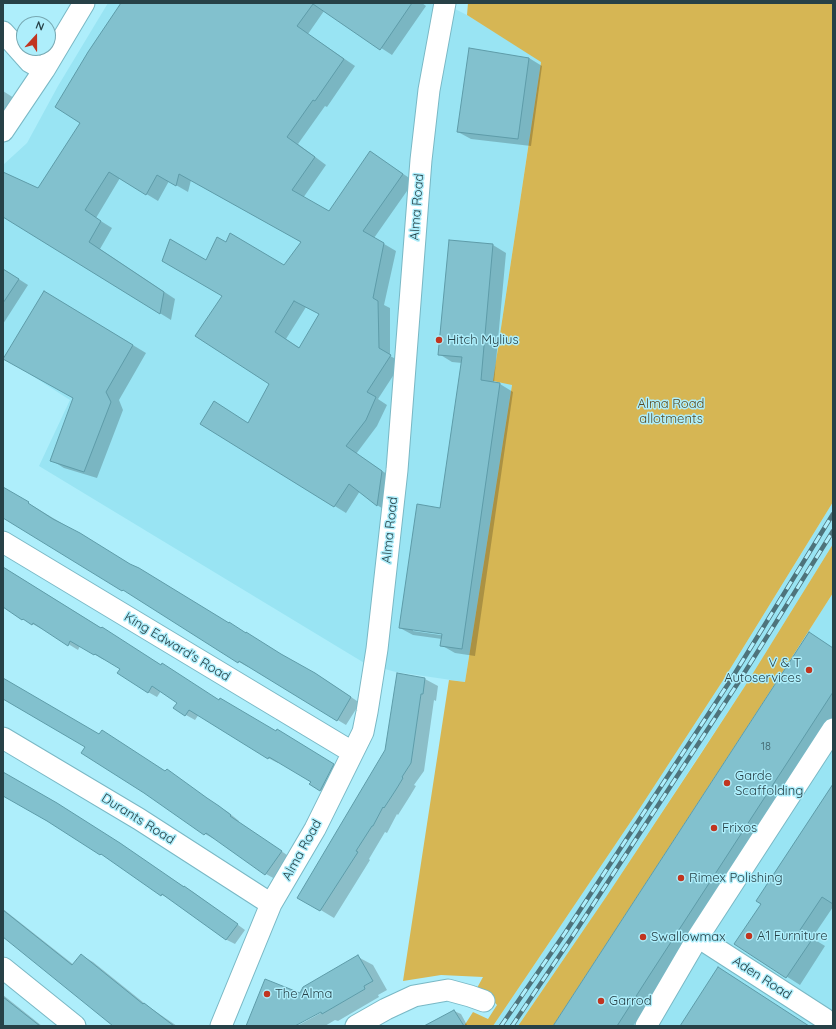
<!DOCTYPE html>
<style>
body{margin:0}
#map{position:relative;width:836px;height:1029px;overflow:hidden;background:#aeeefb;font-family:Quicksand,sans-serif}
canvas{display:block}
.frame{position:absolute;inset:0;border:4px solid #274147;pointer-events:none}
.north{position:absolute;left:16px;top:16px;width:40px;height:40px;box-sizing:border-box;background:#aeeefb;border:1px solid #78a9b3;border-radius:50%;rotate:21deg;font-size:11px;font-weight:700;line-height:16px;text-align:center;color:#274147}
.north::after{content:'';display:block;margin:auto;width:14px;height:18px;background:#c13520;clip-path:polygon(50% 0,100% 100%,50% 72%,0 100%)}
</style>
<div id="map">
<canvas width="836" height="1029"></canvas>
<div class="frame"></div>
<div class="north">N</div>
</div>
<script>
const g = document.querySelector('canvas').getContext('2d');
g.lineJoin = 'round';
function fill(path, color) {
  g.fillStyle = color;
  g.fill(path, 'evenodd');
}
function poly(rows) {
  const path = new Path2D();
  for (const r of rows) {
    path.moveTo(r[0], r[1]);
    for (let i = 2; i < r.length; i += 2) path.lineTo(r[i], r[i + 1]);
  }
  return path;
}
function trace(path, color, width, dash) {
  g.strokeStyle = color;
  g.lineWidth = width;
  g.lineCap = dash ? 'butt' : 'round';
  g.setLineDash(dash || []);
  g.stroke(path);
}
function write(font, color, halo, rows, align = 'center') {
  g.font = font + ' Quicksand,sans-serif';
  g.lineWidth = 3;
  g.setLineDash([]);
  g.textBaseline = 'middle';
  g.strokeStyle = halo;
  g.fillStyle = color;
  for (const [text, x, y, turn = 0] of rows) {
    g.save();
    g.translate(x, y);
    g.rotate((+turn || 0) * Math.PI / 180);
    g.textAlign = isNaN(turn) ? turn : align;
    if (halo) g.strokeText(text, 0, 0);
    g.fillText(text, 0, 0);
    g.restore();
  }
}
fill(poly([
 [108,3,443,3,467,15,541,61,493,381,512,384,465,682,396,672,366,664,39,466,70,400,3,357,3,165,27,143,58,86],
 [833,502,833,544,745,686,606,897,518,1026,493,1026,640,808,722,682],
 [833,593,833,1026,553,1026,762,704]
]), '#99e4f3');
fill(poly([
 [468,3,833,3,833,502,722,682,640,808,493,1026,464,1026,473,1012,488,1019,497,1005,488,995,477,988,483,977,441,975,403,981,449,680,465,682,512,385,493,381,541,62,467,15],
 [833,544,833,593,762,704,553,1026,518,1026,606,897,702,752,745,686]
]), '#d6b654');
fill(poly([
 [122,3,422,3,426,6,392,55,324,11,308,34,355,66,327,107,325,106,298,144,326,165,303,198,329,213,371,153,414,181,374,238,396,251,384,305,390,308,390,356,402,362,378,399,387,405,377,426,356,454,393,478,388,512,377,505,360,491,346,513,201,423,248,424,270,384,206,261,227,244,285,266,303,242,191,180,188,192,169,181,158,201,120,178,96,218,112,228,100,249,175,299,171,320,3,216,3,174,38,189,81,123],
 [306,307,320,314,300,348,286,339],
 [529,58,542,66,531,146,471,139,458,132],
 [3,91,14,98,5,111,3,110],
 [450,241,493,245,506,253,494,383,500,384,513,392,475,656,455,653,441,645,442,639,413,635,400,628,441,509,462,363,452,362,439,354],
 [413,629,447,634,447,636,413,631],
 [3,269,28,285,3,324],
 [58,300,146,353,119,400,123,410,97,478,64,468,51,460,74,398],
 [3,488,288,659,324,679,360,703,346,725,248,666,248,667,239,662,3,515],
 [3,567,219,701,276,732,287,736,343,770,330,796,311,784,312,781,279,762,278,763,268,758,199,714,195,720,186,715,178,702,161,691,157,697,148,692,121,669,105,659,104,660,80,646,78,650,42,628,42,629,23,619,3,606],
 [833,648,833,717,633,1026,554,1026],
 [397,674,425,679,438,686,436,701,434,700,424,771,414,785,416,786,410,796,398,815,397,814,387,833,385,832,369,859,370,860,334,918,299,897,386,750],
 [3,679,228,812,239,821,238,822,290,857,275,879,266,874,215,838,214,839,205,834,145,792,86,747,3,698],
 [3,774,193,892,245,930,235,944,227,940,171,899,162,895,109,858,101,854,48,821,3,795],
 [833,785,833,907,812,938,825,946,800,985,736,944,762,904],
 [3,909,74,965,81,955,93,962,149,1007,177,1026,115,1026,3,936],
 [358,957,373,965,387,990,378,995,379,997,338,1021,335,1020,325,1026,297,1026,326,1010,325,1008,293,1026,248,1026,301,994],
 [3,995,42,1026,3,1026],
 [454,1011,461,1014,467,1025,466,1026,423,1026]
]), '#0003');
const building = poly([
 [121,3,412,3,380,50,313,4,297,26,344,59,315,101,313,100,287,137,315,157,292,190,329,211,370,151,403,174,363,231,384,243,373,298,378,301,379,348,391,355,367,392,376,397,366,420,346,446,382,471,377,506,349,484,334,507,200,424,214,401,248,423,269,384,195,336,222,296,162,261,170,239,206,260,217,237,226,242,230,233,284,265,301,242,179,174,176,186,157,175,146,195,109,172,85,210,101,221,89,242,164,292,160,314,3,217,3,172,38,188,80,123,55,107,88,52,121,3],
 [294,301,319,314,299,348,275,332,294,301],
 [469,48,529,58,518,139,457,132,469,48],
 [449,240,493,244,481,380,500,383,462,649,440,646,442,634,399,628,417,504,440,508,462,357,438,355,449,240],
 [3,269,19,279,3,303,3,269],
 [44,291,133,345,106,392,111,402,84,472,50,461,73,398,3,359,44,291],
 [3,487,29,502,28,503,53,519,80,533,130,564,139,568,229,623,229,622,246,633,246,632,281,654,315,673,351,697,337,721,239,661,238,663,123,590,122,591,3,518,3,487],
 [3,567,101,628,102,627,161,665,162,663,219,700,220,698,276,731,277,729,334,764,320,791,309,784,311,782,269,757,268,759,189,710,185,716,173,708,177,703,152,686,148,693,117,673,120,669,95,654,94,655,70,641,68,646,33,623,32,625,23,619,22,620,3,607,3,567],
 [809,632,833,648,833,692,649,976,617,1026,553,1026,809,632],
 [397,673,425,678,423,694,421,694,411,763,402,777,403,778,397,788,384,808,383,807,373,826,372,826,356,851,358,852,320,911,297,898,385,750,397,673],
 [3,678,99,734,102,730,165,771,167,769,207,798,219,806,231,815,230,816,282,851,265,875,206,833,204,835,144,793,81,753,85,747,3,699,3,678],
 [3,772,57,803,120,843,184,887,184,886,238,924,226,940,162,894,161,896,101,854,100,855,47,821,3,796,3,772],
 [833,784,833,904,822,897,800,930,813,938,786,978,734,944,761,904,756,901,833,784],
 [3,910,72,965,81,954,143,1004,144,1003,174,1026,113,1026,3,937,3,910],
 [358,955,373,981,364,986,365,989,322,1014,321,1012,295,1026,246,1026,265,979,300,993,303,987,358,955],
 [718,967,809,1026,680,1026,718,967],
 [3,997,40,1026,3,1026,3,997],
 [454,1010,464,1026,424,1026,454,1010]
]);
fill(building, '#82c1ce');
trace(building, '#5e9ca9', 1);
const minor = poly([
 [3,32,30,62,44,70],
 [3,131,44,70,84,3],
 [3,542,352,752],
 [3,738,139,819,271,904],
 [698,937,825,1019],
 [3,968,75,1026],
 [221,1026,271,904,315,829,363,732,367,712,377,649,397,470,421,160,429,90,445,3],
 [356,1026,386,1009,414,996,448,990,470,996,484,1001],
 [646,1026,698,937,833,729]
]);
trace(minor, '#79b8c5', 23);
trace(minor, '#fff', 21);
const rail = poly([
 [501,1026,565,933,732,678,833,514],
 [512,1026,572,937,738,683,833,531]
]);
trace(rail, '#4e737b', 4.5);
trace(rail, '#aeeefb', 3, [9]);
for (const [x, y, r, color] of [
 [439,340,4,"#c13520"],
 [809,670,4,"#c13520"],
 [727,783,4,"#c13520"],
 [714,828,4,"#c13520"],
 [681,878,4,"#c13520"],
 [749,936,4,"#c13520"],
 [643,937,4,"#c13520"],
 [267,994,4,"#c13520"],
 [601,1001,4,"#c13520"]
]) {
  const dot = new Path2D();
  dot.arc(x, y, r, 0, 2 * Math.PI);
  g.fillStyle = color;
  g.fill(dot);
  trace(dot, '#aeeefb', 1.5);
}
write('11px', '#3e6169', null, [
 ["18",766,747]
]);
write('13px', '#274147', '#aeeefb', [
 ["Alma Road",417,207,-86],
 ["Alma Road",390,530,-84],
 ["King Edward's Road",177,647,31],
 ["Durants Road",138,819,32],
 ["Alma Road",302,850,-61],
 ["Aden Road",762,978,33]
]);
write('13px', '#274147', '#aeeefb', [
 ["Hitch Mylius",447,340],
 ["V & T",801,663,"right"],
 ["Autoservices",801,678,"right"],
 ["Garde",735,776],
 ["Scaffolding",735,791],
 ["Frixos",722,828],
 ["Rimex Polishing",689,878],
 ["A1 Furniture",757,936],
 ["Swallowmax",651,937],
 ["The Alma",275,994],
 ["Garrod",609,1001]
], 'left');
write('13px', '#584a22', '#aeeefb', [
 ["Alma Road",671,404],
 ["allotments",671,419]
]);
</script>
